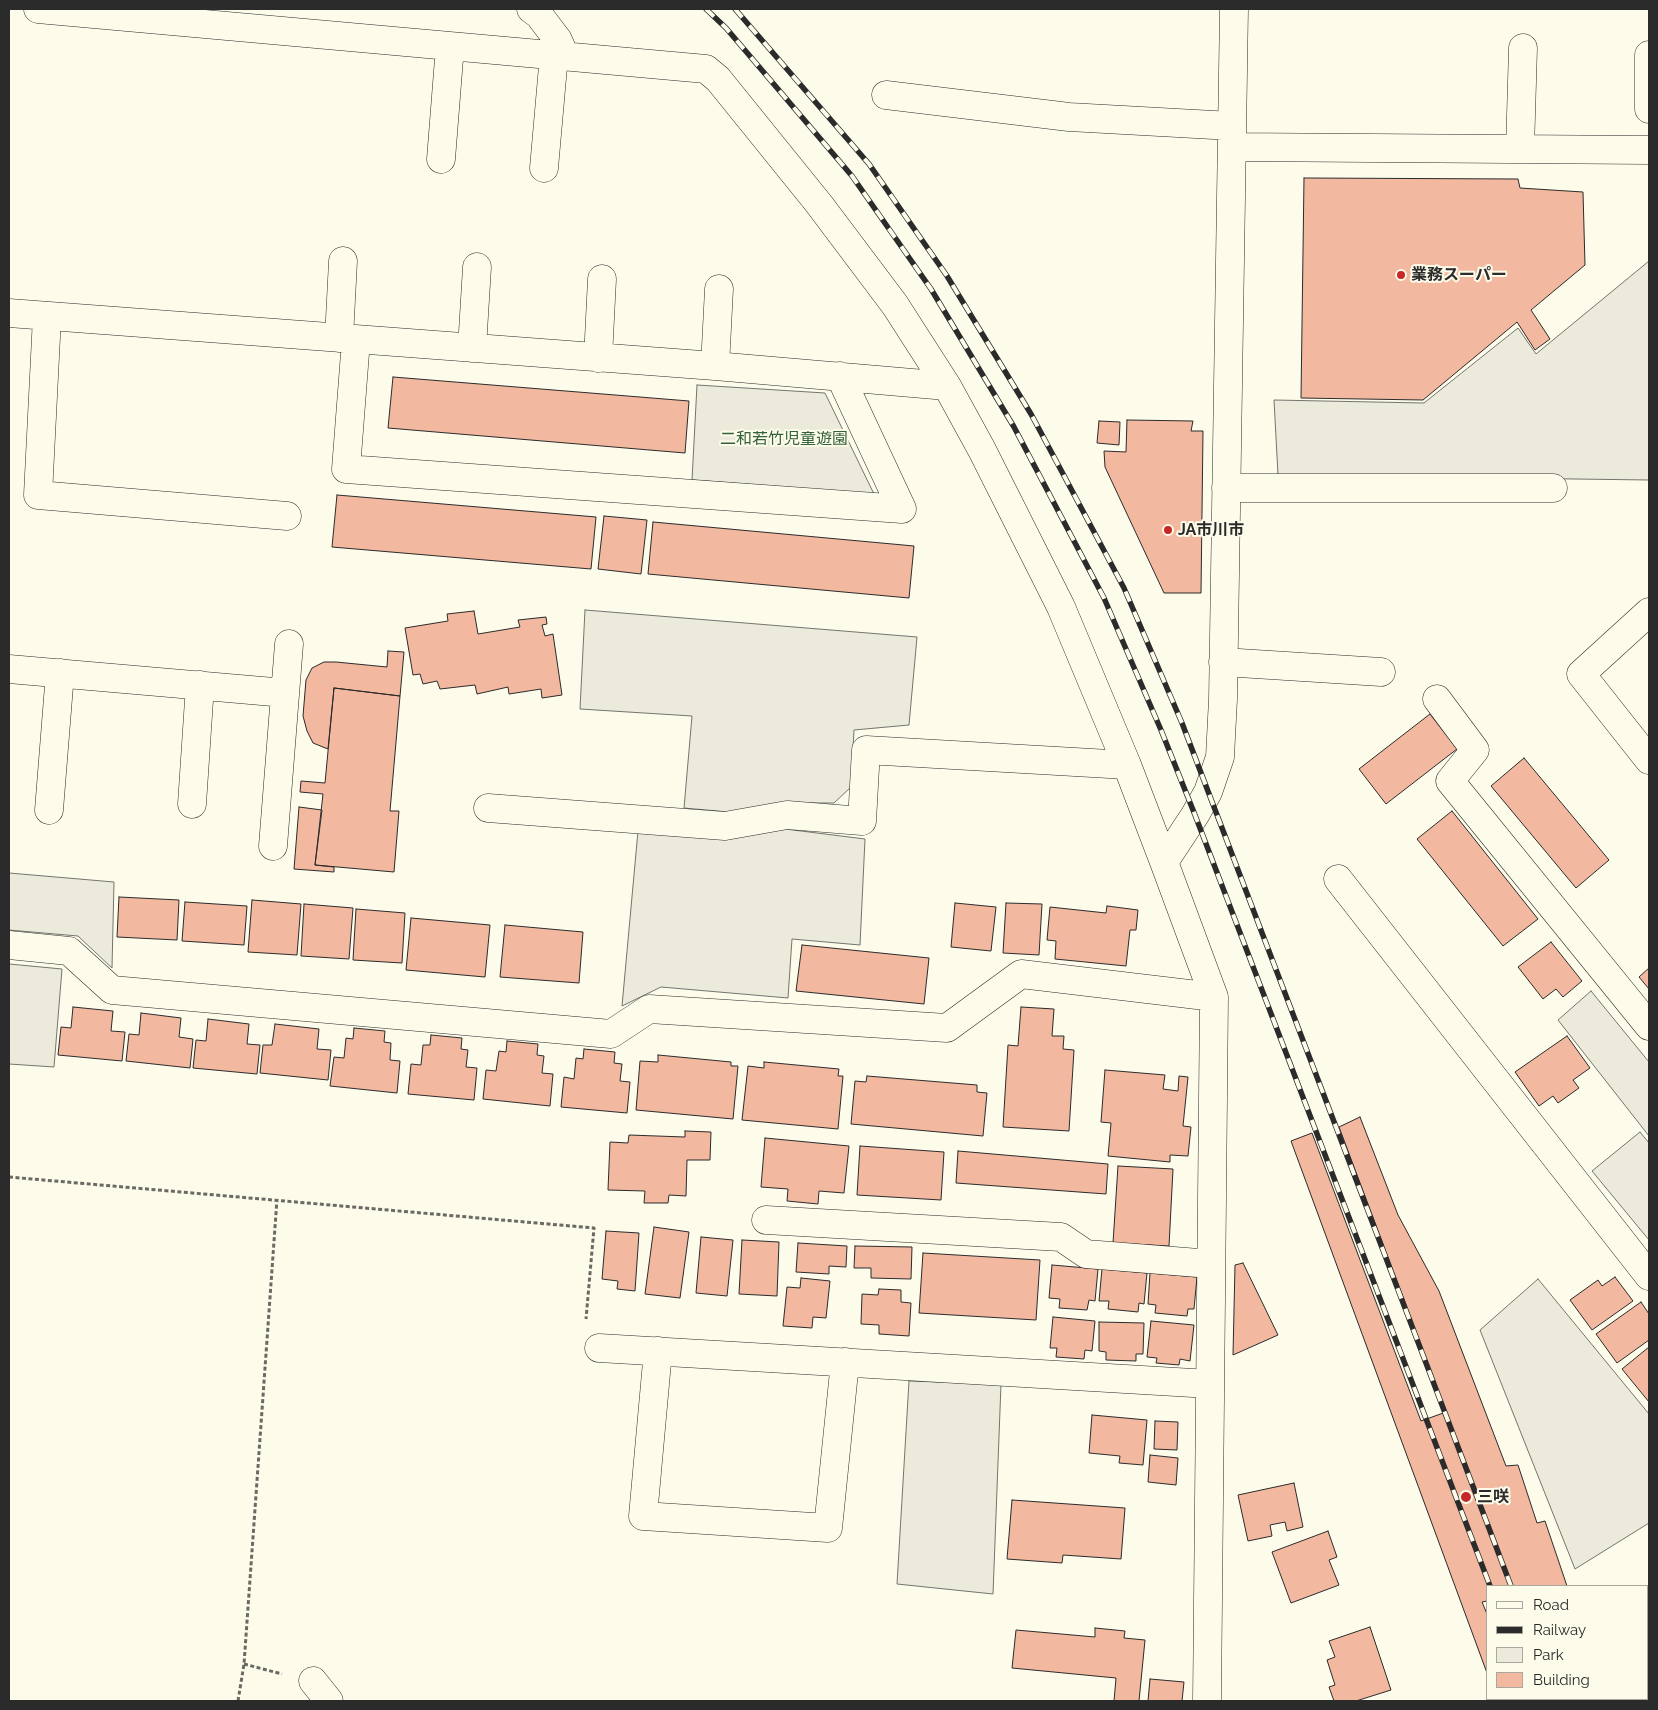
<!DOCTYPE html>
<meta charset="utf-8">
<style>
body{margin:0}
#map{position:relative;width:1658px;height:1710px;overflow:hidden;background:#fdfbea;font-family:Raleway,sans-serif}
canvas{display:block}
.frame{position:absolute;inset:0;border:10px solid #2b2b2b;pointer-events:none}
.legend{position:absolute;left:1486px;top:1585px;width:162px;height:115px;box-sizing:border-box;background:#fdfbea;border:1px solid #a9a89e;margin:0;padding:6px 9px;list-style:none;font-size:15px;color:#2b2b2b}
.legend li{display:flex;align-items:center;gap:10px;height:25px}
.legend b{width:25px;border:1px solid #a9a89e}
</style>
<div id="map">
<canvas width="1658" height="1710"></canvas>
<div class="frame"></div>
<ul class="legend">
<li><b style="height:6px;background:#fdfbea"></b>Road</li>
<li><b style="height:6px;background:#2b2b2b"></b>Railway</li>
<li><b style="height:14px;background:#ecebdb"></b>Park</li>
<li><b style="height:14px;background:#f2b8a0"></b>Building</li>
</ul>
</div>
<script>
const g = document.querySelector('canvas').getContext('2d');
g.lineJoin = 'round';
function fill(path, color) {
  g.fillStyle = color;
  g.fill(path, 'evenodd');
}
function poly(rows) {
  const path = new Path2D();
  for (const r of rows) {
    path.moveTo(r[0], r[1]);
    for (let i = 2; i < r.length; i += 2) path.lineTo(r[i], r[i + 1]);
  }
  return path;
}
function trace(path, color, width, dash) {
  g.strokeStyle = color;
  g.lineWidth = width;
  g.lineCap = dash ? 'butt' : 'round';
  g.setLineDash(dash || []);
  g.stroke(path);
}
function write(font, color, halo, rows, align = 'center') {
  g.font = font + ' Raleway,"Noto Sans JP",sans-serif';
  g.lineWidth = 4;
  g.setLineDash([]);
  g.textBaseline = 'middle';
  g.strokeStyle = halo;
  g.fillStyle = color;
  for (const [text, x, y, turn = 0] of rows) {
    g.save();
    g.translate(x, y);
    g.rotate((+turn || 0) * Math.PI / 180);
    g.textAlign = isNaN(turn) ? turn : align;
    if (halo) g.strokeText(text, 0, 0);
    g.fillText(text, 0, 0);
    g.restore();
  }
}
const green = poly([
 [697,385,825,393,874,494,692,480,697,385],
 [9,873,114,882,112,968,78,936,9,930,9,873],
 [9,964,62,969,54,1067,9,1064,9,964],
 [1640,1132,1649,1143,1649,1240,1592,1171,1640,1132]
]);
fill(green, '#ecebdb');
trace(green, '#74746e', 1);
const parking = poly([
 [1649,261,1649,480,1278,475,1274,400,1424,403,1518,328,1536,354,1649,261],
 [585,610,917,637,909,725,854,730,851,787,834,803,782,803,740,813,684,808,692,716,580,709,585,610],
 [785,829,865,839,860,945,792,939,788,998,661,987,622,1006,638,831,785,829],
 [1591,991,1649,1062,1649,1136,1558,1020,1591,991],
 [1538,1279,1649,1414,1649,1523,1575,1569,1480,1330,1538,1279],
 [909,1381,1001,1384,993,1594,897,1584,909,1381]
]);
fill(parking, '#eceadb');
trace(parking, '#74746e', 1);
const building = poly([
 [1304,178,1518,179,1520,188,1583,192,1585,265,1531,310,1550,339,1535,350,1517,322,1423,400,1301,398,1304,178],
 [393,377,689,401,685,453,388,428,393,377],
 [1127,420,1193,421,1191,431,1203,431,1201,593,1164,593,1105,467,1104,451,1126,452,1127,420],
 [1099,421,1120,422,1119,445,1097,443,1099,421],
 [337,495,596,517,591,569,332,547,337,495],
 [604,516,647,520,641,574,598,569,604,516],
 [653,522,914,546,909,598,648,574,653,522],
 [474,611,478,634,520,627,518,620,546,617,547,624,542,625,545,636,553,634,562,695,542,698,541,689,509,694,508,687,477,694,475,685,440,689,437,681,423,684,420,674,413,675,405,628,448,621,447,614,474,611],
 [388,651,404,652,400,696,334,688,328,749,313,743,307,731,303,716,306,680,312,668,324,662,336,662,387,667,388,651],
 [334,688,400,696,390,811,399,811,394,872,315,865,323,794,300,792,301,781,325,783,334,688],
 [1430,714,1457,749,1386,804,1359,769,1430,714],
 [1524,758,1609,860,1576,888,1491,786,1524,758],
 [299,807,322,810,315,865,334,867,334,872,294,869,299,807],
 [1452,811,1538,919,1503,946,1417,839,1452,811],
 [119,897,179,900,177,940,117,937,119,897],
 [252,900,301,904,297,955,248,952,252,900],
 [185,902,247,906,244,945,182,941,185,902],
 [955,903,996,907,991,951,951,947,955,903],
 [1006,903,1042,904,1039,955,1003,953,1006,903],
 [304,904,353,908,349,959,301,956,304,904],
 [1107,906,1138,910,1136,930,1130,930,1126,966,1055,959,1056,941,1047,940,1050,907,1106,913,1107,906],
 [356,909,405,913,402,963,353,960,356,909],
 [411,918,490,925,485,977,406,970,411,918],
 [505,925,583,932,579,983,500,977,505,925],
 [1551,942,1582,981,1563,997,1556,989,1543,999,1518,967,1551,942],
 [802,945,929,958,924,1004,796,991,802,945],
 [1649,968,1649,989,1639,977,1649,968],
 [73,1007,113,1011,111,1031,125,1032,122,1061,58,1055,61,1027,71,1028,73,1007],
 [1021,1007,1054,1009,1052,1036,1064,1036,1063,1049,1074,1050,1069,1131,1003,1127,1008,1045,1018,1046,1021,1007],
 [141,1013,181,1018,179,1037,193,1039,190,1068,126,1061,129,1034,139,1035,141,1013],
 [208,1019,249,1024,247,1044,260,1045,257,1074,193,1068,196,1040,206,1041,208,1019],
 [275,1024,319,1029,317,1049,331,1050,328,1080,260,1073,263,1045,272,1045,275,1024],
 [354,1028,385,1031,384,1042,391,1043,390,1060,400,1061,397,1093,330,1086,334,1057,344,1058,346,1038,353,1039,354,1028],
 [431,1035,462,1038,461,1049,468,1050,466,1067,477,1068,474,1100,408,1094,411,1064,421,1065,423,1045,430,1045,431,1035],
 [1567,1036,1590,1068,1573,1080,1579,1088,1558,1103,1553,1096,1539,1106,1515,1072,1567,1036],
 [507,1041,538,1044,537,1055,544,1056,542,1073,553,1074,550,1106,483,1099,486,1070,496,1071,499,1051,506,1052,507,1041],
 [584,1049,615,1052,614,1063,622,1064,620,1081,630,1082,627,1113,561,1107,564,1077,574,1079,576,1058,583,1059,584,1049],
 [658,1055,731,1062,731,1066,738,1066,733,1119,636,1110,640,1061,658,1062,658,1055],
 [764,1062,839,1069,838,1076,843,1076,838,1129,742,1120,748,1066,764,1068,764,1062],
 [1105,1070,1165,1075,1163,1089,1178,1091,1179,1076,1188,1077,1183,1126,1191,1127,1188,1156,1170,1155,1170,1162,1108,1156,1111,1123,1101,1122,1105,1070],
 [867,1076,977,1085,977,1092,987,1093,983,1136,851,1124,855,1081,866,1082,867,1076],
 [1360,1117,1398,1215,1439,1291,1506,1466,1518,1465,1537,1523,1545,1521,1567,1586,1487,1586,1487,1601,1482,1602,1487,1614,1487,1673,1291,1141,1312,1133,1421,1421,1446,1412,1339,1127,1360,1117],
 [685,1131,711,1132,710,1160,687,1160,686,1196,669,1195,668,1203,644,1203,645,1191,608,1190,610,1142,628,1143,629,1135,685,1137,685,1131],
 [765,1138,849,1146,844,1193,819,1191,818,1204,787,1201,788,1189,761,1187,765,1138],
 [860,1146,944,1152,941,1200,857,1195,860,1146],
 [958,1151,1108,1164,1106,1194,956,1183,958,1151],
 [1118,1166,1173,1169,1169,1246,1113,1243,1118,1166],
 [654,1227,689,1232,680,1298,645,1294,654,1227],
 [606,1231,639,1233,635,1291,617,1289,618,1281,602,1279,606,1231],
 [701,1237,733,1240,727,1296,696,1293,701,1237],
 [742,1240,779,1242,777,1296,739,1294,742,1240],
 [798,1243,847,1246,846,1267,829,1266,829,1274,796,1272,798,1243],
 [855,1246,912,1247,911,1279,871,1278,871,1268,854,1268,855,1246],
 [923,1253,1040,1260,1036,1320,919,1313,923,1253],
 [1243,1263,1278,1335,1233,1355,1235,1265,1243,1263],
 [1052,1265,1098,1269,1095,1301,1089,1300,1087,1310,1059,1308,1060,1299,1049,1298,1052,1265],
 [1102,1269,1147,1273,1144,1304,1139,1303,1138,1312,1108,1309,1109,1301,1099,1301,1102,1269],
 [1150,1273,1197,1277,1194,1309,1188,1309,1187,1316,1155,1313,1156,1305,1148,1304,1150,1273],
 [1615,1277,1633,1301,1592,1330,1570,1300,1598,1280,1602,1286,1615,1277],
 [801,1278,830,1281,826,1318,813,1317,812,1328,783,1326,787,1287,800,1288,801,1278],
 [879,1289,901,1290,901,1302,911,1303,909,1336,879,1334,879,1325,861,1324,862,1294,878,1295,879,1289],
 [1641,1302,1649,1314,1649,1340,1617,1363,1596,1334,1641,1302],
 [1053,1317,1095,1321,1092,1351,1085,1350,1084,1359,1056,1357,1057,1348,1050,1348,1053,1317],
 [1151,1321,1194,1325,1190,1361,1180,1359,1179,1365,1156,1363,1157,1358,1147,1357,1151,1321],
 [1099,1322,1144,1323,1143,1354,1136,1354,1136,1361,1106,1360,1106,1352,1099,1351,1099,1322],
 [1649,1347,1649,1402,1622,1369,1649,1347],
 [1092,1415,1147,1420,1143,1465,1119,1463,1120,1456,1089,1453,1092,1415],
 [1155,1421,1178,1422,1177,1450,1154,1449,1155,1421],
 [1150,1455,1178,1458,1176,1485,1148,1482,1150,1455],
 [1294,1483,1303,1527,1287,1531,1285,1522,1270,1525,1272,1536,1248,1541,1238,1495,1294,1483],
 [1012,1500,1125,1508,1121,1559,1063,1555,1062,1563,1007,1559,1012,1500],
 [1328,1531,1337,1557,1329,1560,1339,1585,1291,1603,1272,1552,1328,1531],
 [1370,1627,1391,1690,1356,1701,1334,1701,1329,1687,1335,1685,1327,1660,1335,1657,1329,1641,1370,1627],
 [1095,1628,1125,1631,1124,1638,1145,1640,1139,1701,1114,1701,1116,1678,1012,1668,1016,1630,1095,1637,1095,1628],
 [1150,1679,1184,1682,1182,1701,1148,1701,1150,1679],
 [1496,1699,1518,1699,1519,1701,1497,1701,1496,1699]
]);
fill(building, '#f2b8a0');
trace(building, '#2b2b2b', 1);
const minor = poly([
 [38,9,706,69,718,79,819,204,895,305,947,386,982,450,1061,607,1127,765,1164,862],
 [531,9,539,15,558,40,565,56],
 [1649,55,1649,109],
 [886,95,1069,117,1232,126],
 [1232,147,1649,150],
 [1520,149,1523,48],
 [441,159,450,46],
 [544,168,554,55],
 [9,313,715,366,947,386],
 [47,317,38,495,287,516],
 [339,338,343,261],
 [356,340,346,469,902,509,840,376],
 [472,348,477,267],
 [598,358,602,279],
 [715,366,719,289],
 [1226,488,1553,488],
 [1649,612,1581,674,1649,760],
 [1223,662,1381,672],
 [9,669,285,693],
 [1437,699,1475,750,1450,781,1649,1026],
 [192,804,200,685],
 [488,808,725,826,787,815,862,821,866,750,1127,765],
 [49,810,60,673],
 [273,846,289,644],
 [1338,879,1649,1276],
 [9,945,69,951,112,990,611,1034,649,1009,947,1028,1021,974,1214,997],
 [766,1220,1061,1237,1086,1254,1211,1264],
 [599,1348,1210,1384],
 [658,1351,643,1516,828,1528,845,1362],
 [313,1681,329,1701],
 [1207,1701,1214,997,1164,862,1195,815,1208,792,1220,757,1223,699,1234,9]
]);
trace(minor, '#2b2b2b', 29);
trace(poly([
 [9,1177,594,1228,586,1319],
 [244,1664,282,1674],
 [238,1701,244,1664,277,1199]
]), '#6a6964', 3, [4, 2.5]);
trace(minor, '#fdfbea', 28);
const rail = poly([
 [706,9,726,28,852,176,931,289,1014,427,1104,598,1161,730,1195,815,1490,1586],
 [735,9,869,164,947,276,1031,414,1124,588,1182,723,1511,1586],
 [1533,1699,1534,1701],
 [1553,1699,1554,1701]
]);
trace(rail, '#2b2b2b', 5.5);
trace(rail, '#fdfbea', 4, [11]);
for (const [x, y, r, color] of [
 [1401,275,5,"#c62828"],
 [1168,530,5,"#c62828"],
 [1466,1497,6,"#c62828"]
]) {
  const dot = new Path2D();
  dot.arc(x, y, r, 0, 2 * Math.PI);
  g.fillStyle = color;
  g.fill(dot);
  trace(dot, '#fdfbea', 2);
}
write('bold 16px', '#2b2b2b', '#fdfbea', [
 ["業務スーパー",1411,275],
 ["JA市川市",1178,530],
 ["三咲",1477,1497]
], 'left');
write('16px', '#34623c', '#fdfbea', [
 ["二和若竹児童遊園",784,439]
]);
</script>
